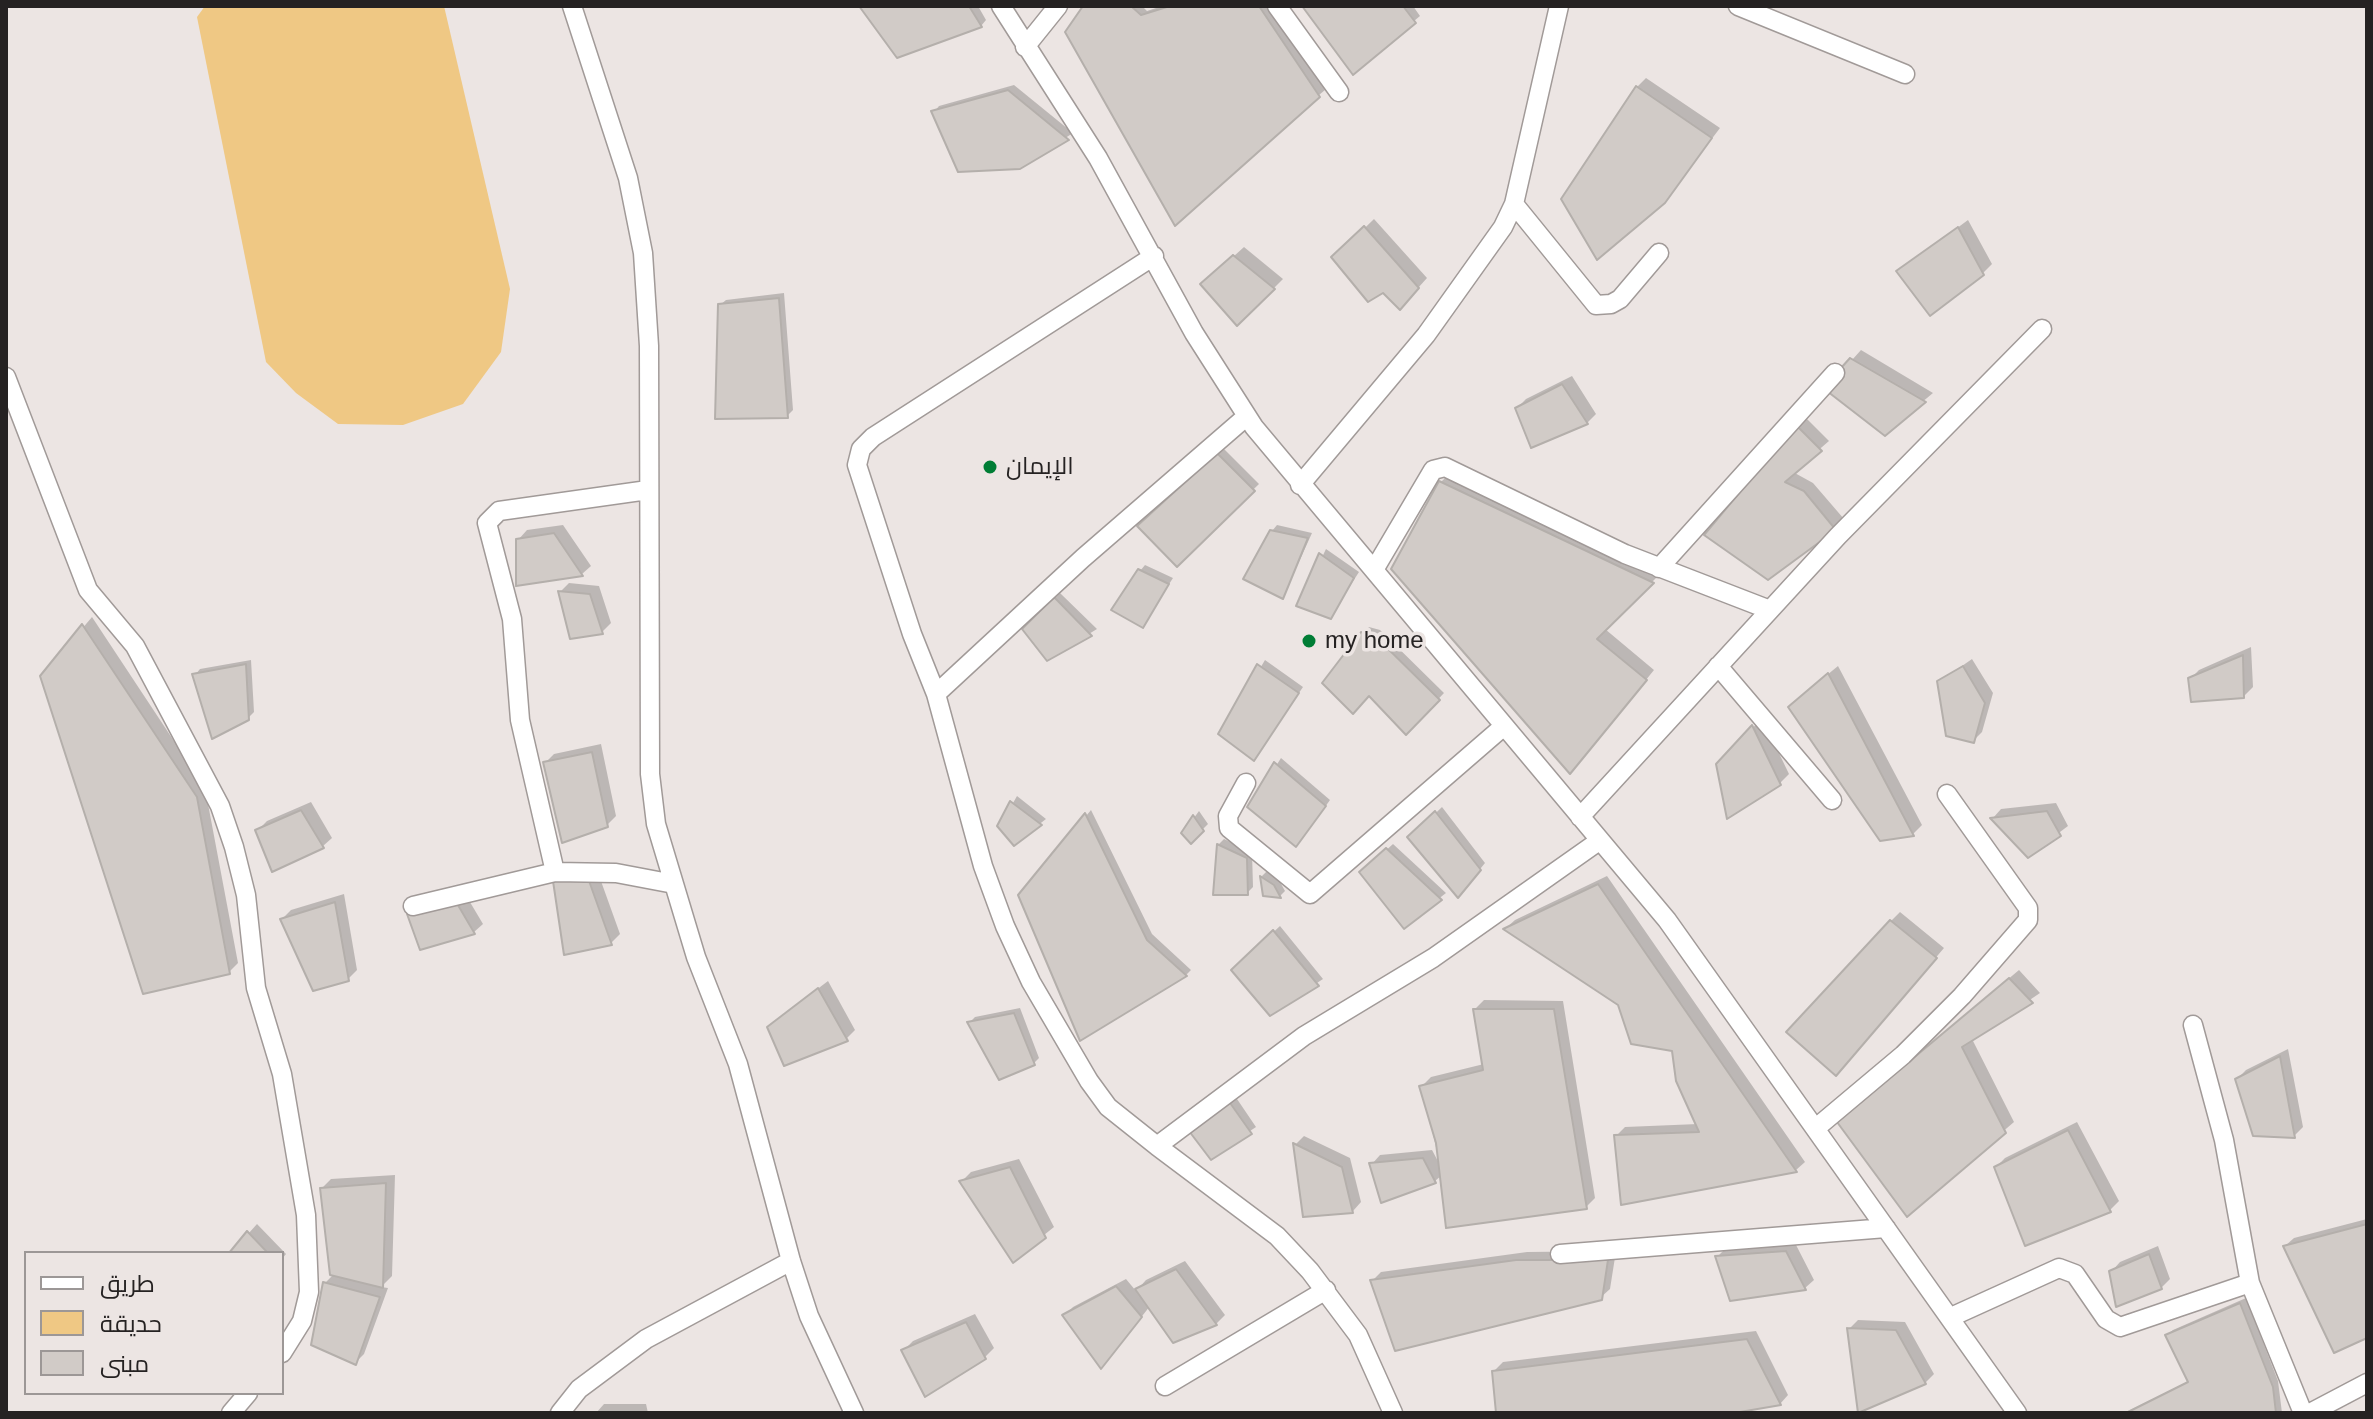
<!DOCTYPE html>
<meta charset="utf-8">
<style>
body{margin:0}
#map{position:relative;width:2373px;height:1419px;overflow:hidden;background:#ece5e3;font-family:Arial,Cairo,sans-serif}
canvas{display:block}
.frame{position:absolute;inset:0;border:8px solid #252222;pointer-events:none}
.legend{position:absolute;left:24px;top:1251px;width:260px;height:144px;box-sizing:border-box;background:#ece5e3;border:2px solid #9c9796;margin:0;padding:10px 14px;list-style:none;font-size:24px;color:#252222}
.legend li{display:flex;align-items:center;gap:16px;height:40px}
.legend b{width:40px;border:2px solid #9c9796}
</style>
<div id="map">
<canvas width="2373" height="1419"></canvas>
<div class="frame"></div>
<ul class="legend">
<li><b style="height:10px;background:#fff"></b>طريق</li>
<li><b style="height:22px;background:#efc884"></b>حديقة</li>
<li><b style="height:22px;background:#d1cbc7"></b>مبنى</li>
</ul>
</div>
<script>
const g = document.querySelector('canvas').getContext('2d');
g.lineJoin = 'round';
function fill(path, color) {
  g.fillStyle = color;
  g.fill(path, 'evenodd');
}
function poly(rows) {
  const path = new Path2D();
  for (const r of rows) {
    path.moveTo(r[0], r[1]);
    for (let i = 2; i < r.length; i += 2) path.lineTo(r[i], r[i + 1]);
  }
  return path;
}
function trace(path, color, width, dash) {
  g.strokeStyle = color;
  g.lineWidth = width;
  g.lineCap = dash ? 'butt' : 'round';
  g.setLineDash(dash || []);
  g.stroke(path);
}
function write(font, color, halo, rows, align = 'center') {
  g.font = font + ' Arial,Cairo,sans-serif';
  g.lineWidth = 7;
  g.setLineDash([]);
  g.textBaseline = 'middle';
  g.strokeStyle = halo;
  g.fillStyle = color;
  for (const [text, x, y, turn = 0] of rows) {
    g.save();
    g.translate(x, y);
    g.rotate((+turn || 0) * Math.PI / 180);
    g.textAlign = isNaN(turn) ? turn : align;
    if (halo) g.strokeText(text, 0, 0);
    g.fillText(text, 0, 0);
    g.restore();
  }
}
fill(poly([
 [205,6,444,6,510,289,501,352,463,404,403,425,338,424,296,393,266,362,197,17]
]), '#efc884');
fill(poly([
 [862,6,978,6,986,20,981,26],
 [1085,6,1142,6,1147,11,1162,6,1268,6,1325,90,1319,95],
 [1305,6,1413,6,1420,16,1414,21],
 [1646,78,1720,128,1664,202,1637,87],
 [1014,85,1073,133,1020,167,934,112,939,106],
 [1374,219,1427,278,1409,298,1383,291,1334,258],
 [1968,220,1992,264,1983,273,1899,271],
 [1244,247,1283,279,1238,324,1212,276],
 [784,293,793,410,787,416,720,305,726,300],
 [1861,350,1933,393,1885,433,1852,360],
 [1572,376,1596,414,1587,423,1517,408,1526,399],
 [1806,418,1829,441,1793,472,1813,483,1844,519,1835,528,1707,535],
 [1224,449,1259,484,1177,564,1139,526],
 [1449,474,1660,574,1605,629,1654,670,1579,763,1440,483],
 [563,525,591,566,582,574,518,583,518,540,527,530],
 [1277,525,1312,533,1283,597,1272,531],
 [1326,549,1359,572,1330,617,1299,605],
 [1145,565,1173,578,1142,626,1140,571],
 [569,583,599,586,611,623,602,632,560,592],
 [1060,593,1097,629,1048,659,1024,629],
 [92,617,205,788,238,963,229,972,42,676],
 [1369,627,1380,630,1444,693,1406,733,1363,633],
 [2251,647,2253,687,2244,696,2190,679,2199,670],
 [1972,659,1993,693,1982,732,1973,741,1939,682],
 [251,660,254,712,248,718,195,675,200,669],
 [1265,660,1303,687,1254,759,1221,734],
 [1838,666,1922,825,1913,834,1881,839,1799,698],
 [1762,718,1789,774,1780,783,1718,765],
 [601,744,616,816,607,825,545,763,554,754],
 [1281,758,1330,800,1302,839,1250,807],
 [1017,796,1046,819,1015,843,1000,826],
 [311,802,332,838,323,846,273,869,258,830,267,821],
 [2056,803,2068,826,2028,856,1993,818,2001,809],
 [1442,807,1485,863,1463,890,1410,838],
 [1091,810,1152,934,1191,970,1186,975,1021,895],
 [1199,811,1208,824,1191,841,1183,833],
 [1224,839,1252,852,1253,887,1247,893,1215,893,1219,844],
 [1393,844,1446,893,1404,926,1361,873],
 [597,870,620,934,611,943,555,882],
 [1267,871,1279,880,1285,891,1280,896,1265,895,1262,876],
 [1607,876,1805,1162,1796,1170,1622,1203,1616,1136,1625,1127,1698,1124,1674,1049,1620,1004,1506,928,1515,920],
 [464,892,483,924,474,932,422,947],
 [344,894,357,970,348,979,282,919,291,910],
 [1900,912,1944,948,1845,1064,1891,921],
 [1280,926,1323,979,1270,1014,1233,970],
 [2019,970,2040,993,1972,1039,2014,1122,1907,1214,1848,1114],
 [828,981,855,1030,846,1039,778,1019],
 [1484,1000,1563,1001,1595,1198,1586,1207,1442,1175,1435,1181,1372,1164,1380,1155,1432,1150,1440,1165,1422,1086,1431,1077,1484,1064,1475,1009],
 [1020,1008,1039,1058,1034,1063,970,1022,975,1017],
 [2288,1049,2303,1127,2294,1136,2237,1079,2246,1070],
 [1235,1096,1256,1127,1211,1157,1192,1131],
 [2077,1122,2119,1201,2110,1210,1996,1167,2005,1158],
 [1304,1136,1350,1158,1361,1202,1353,1211,1305,1215,1296,1144],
 [1019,1159,1054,1227,1013,1260,962,1181,971,1172],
 [395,1175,392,1276,381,1287,388,1288,364,1354,355,1363,325,1283,334,1274,322,1188,331,1179],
 [2367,1219,2367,1336,2285,1246,2294,1238],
 [257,1224,286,1254,282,1259,282,1253,231,1253],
 [1795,1243,1814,1280,1805,1288,1731,1299,1717,1257,1726,1248],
 [2158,1246,2170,1279,2161,1288,2111,1272,2120,1262],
 [1616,1251,1610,1289,1600,1298,1372,1281,1381,1272,1527,1252],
 [1185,1261,1225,1315,1216,1324,1150,1306,1110,1357,1064,1316,1073,1307,1126,1279,1136,1291,1146,1280],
 [2246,1298,2278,1381,2282,1413,2124,1413,2189,1381,2167,1335,2173,1330],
 [975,1314,994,1348,985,1357,904,1350,913,1341],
 [1858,1320,1905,1322,1934,1374,1925,1383,1849,1329],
 [1756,1331,1788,1395,1780,1404,1722,1413,1498,1413,1494,1371,1503,1362],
 [604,1404,646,1404,648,1413,596,1413]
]), '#0003');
const building = poly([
 [859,6,969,6,982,27,897,58,859,6],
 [1083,6,1131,6,1141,15,1170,6,1259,6,1320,97,1175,226,1065,32,1083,6],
 [1302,6,1403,6,1416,23,1353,75,1302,6],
 [1636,86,1712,138,1665,203,1597,260,1561,199,1636,86],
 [1008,90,1069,140,1020,169,958,172,931,111,1008,90],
 [1364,226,1419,288,1400,310,1383,293,1368,302,1331,257,1364,226],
 [1958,227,1984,275,1930,316,1896,271,1958,227],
 [1233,255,1275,289,1237,326,1200,284,1233,255],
 [779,298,788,418,715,419,718,304,779,298],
 [1850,358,1926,402,1885,436,1823,388,1850,358],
 [1562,384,1588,424,1531,448,1515,408,1562,384],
 [1796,425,1822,451,1785,482,1804,491,1836,530,1768,580,1704,535,1796,425],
 [1217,453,1255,491,1177,567,1137,526,1217,453],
 [1439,481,1654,583,1597,639,1647,680,1570,774,1391,569,1439,481],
 [1270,530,1308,538,1283,599,1243,579,1270,530],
 [554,533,583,576,516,586,516,539,554,533],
 [1319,553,1354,578,1331,619,1296,606,1319,553],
 [1138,569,1169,584,1143,628,1111,610,1138,569],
 [558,591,590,594,603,634,570,639,558,591],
 [1054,597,1092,636,1047,661,1022,629,1054,597],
 [82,624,197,797,230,974,143,994,40,676,82,624],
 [1361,632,1374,635,1440,700,1406,735,1369,696,1353,714,1322,683,1361,632],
 [2243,655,2244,698,2191,702,2188,678,2243,655],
 [246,664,249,720,212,739,192,674,246,664],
 [1257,664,1299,693,1254,761,1218,734,1257,664],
 [1963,666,1985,703,1974,743,1946,736,1937,681,1963,666],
 [1828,673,1914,836,1880,841,1788,707,1828,673],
 [1752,725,1781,785,1727,819,1716,764,1752,725],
 [592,752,608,827,562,843,543,762,592,752],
 [1274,762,1326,806,1296,847,1247,807,1274,762],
 [1010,801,1042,825,1014,846,997,826,1010,801],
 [301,810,324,848,272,872,255,830,301,810],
 [1435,811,1481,870,1458,898,1407,837,1435,811],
 [2047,811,2061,836,2028,858,1990,818,2047,811],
 [1085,813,1147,940,1187,976,1080,1041,1018,895,1085,813],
 [1193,815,1204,831,1191,844,1181,833,1193,815],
 [1217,844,1247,858,1248,895,1213,895,1217,844],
 [1386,848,1442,900,1404,929,1359,872,1386,848],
 [1260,876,1274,885,1281,898,1263,896,1260,876],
 [588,878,612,945,564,955,553,881,588,878],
 [1598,884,1797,1172,1621,1205,1614,1135,1699,1132,1676,1081,1672,1051,1631,1044,1618,1005,1503,929,1598,884],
 [455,900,475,934,420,950,407,914,455,900],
 [335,902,349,981,313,991,280,919,335,902],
 [1890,920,1937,958,1836,1076,1786,1032,1890,920],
 [1273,930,1319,986,1270,1016,1231,970,1273,930],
 [2009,978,2033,1003,1962,1047,2006,1133,1907,1217,1837,1122,2009,978],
 [818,988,848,1041,784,1066,767,1027,818,988],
 [1473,1009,1554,1009,1587,1209,1446,1228,1436,1143,1419,1086,1483,1070,1473,1009],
 [1014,1013,1035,1065,999,1080,967,1022,1014,1013],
 [2280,1056,2295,1138,2253,1136,2235,1079,2280,1056],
 [1228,1100,1252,1134,1211,1160,1189,1131,1228,1100],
 [2068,1130,2111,1212,2025,1246,1994,1167,2068,1130],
 [1293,1143,1342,1167,1353,1213,1303,1217,1293,1143],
 [1423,1158,1436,1183,1381,1203,1369,1163,1423,1158],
 [1010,1167,1046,1238,1013,1263,959,1181,1010,1167],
 [386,1183,383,1288,330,1275,320,1188,386,1183],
 [2367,1224,2367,1338,2334,1353,2283,1246,2367,1224],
 [247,1231,268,1253,229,1253,247,1231],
 [1786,1251,1806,1290,1730,1301,1715,1256,1786,1251],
 [2149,1254,2162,1289,2116,1307,2109,1271,2149,1254],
 [1516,1260,1608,1260,1602,1300,1395,1351,1370,1280,1516,1260],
 [1176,1269,1217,1325,1173,1343,1135,1289,1176,1269],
 [323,1282,380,1297,356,1365,311,1345,323,1282],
 [1116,1286,1142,1317,1101,1369,1062,1315,1116,1286],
 [2240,1303,2273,1387,2276,1413,2126,1413,2188,1382,2165,1335,2240,1303],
 [966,1322,986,1359,925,1397,901,1350,966,1322],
 [1847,1328,1896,1330,1926,1384,1858,1413,1847,1328],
 [1747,1339,1781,1405,1734,1413,1496,1413,1492,1371,1747,1339]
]);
fill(building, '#d1cbc7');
trace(building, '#b4afab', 2);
const street = poly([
 [572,6,628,178,643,253,649,346,650,774,656,824,696,957,738,1064,791,1261,809,1316,854,1413],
 [1001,6,1098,158,1194,333,1254,427,1667,920,2017,1413],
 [1277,6,1339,92],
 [1738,6,1905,74],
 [1025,47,1058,6],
 [1514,204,1596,305,1611,304,1620,299,1659,253],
 [1154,256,873,437,861,449,857,465,912,634,936,694,983,866,1005,926,1031,982,1089,1081,1108,1107,1157,1146],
 [6,377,88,590,135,646,220,806,234,847,246,895,256,988,282,1074,306,1215,309,1292,302,1321,282,1353],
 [1300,485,1426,335,1503,227,1514,204,1559,6],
 [1659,568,1835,373],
 [1374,570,1433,470,1445,467,1625,554,1770,610],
 [1718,666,1832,800],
 [936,694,1083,558,1247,416],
 [1246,783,1228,816,1229,828,1310,894,1504,726],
 [1580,817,1838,536,2042,329],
 [555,872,520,720,512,619,487,523,499,511,648,490],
 [413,906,555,872,616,873,674,884],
 [2193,1025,2224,1140,2250,1283,2303,1413],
 [1816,1128,1903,1055,1962,996,2028,920,2028,908,1947,794],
 [1560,1254,1886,1228],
 [1951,1317,2059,1268,2075,1274,2106,1319,2120,1327,2250,1283],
 [1165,1386,1326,1290],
 [231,1413,248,1393],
 [560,1413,579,1389,646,1339,791,1261],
 [1393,1413,1358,1335,1310,1271,1277,1236,1157,1146,1304,1036,1433,958,1599,841],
 [2310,1413,2367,1383]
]);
trace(street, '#a19a98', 21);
trace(street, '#fff', 18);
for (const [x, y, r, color] of [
 [990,467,8,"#007d35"],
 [1309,641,8,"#007d35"]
]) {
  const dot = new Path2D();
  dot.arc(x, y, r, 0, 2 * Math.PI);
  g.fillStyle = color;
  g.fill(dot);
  trace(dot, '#ece5e3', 3);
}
write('24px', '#252222', '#ece5e3', [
 ["الإيمان",1006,467],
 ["my home",1325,641]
], 'left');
</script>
